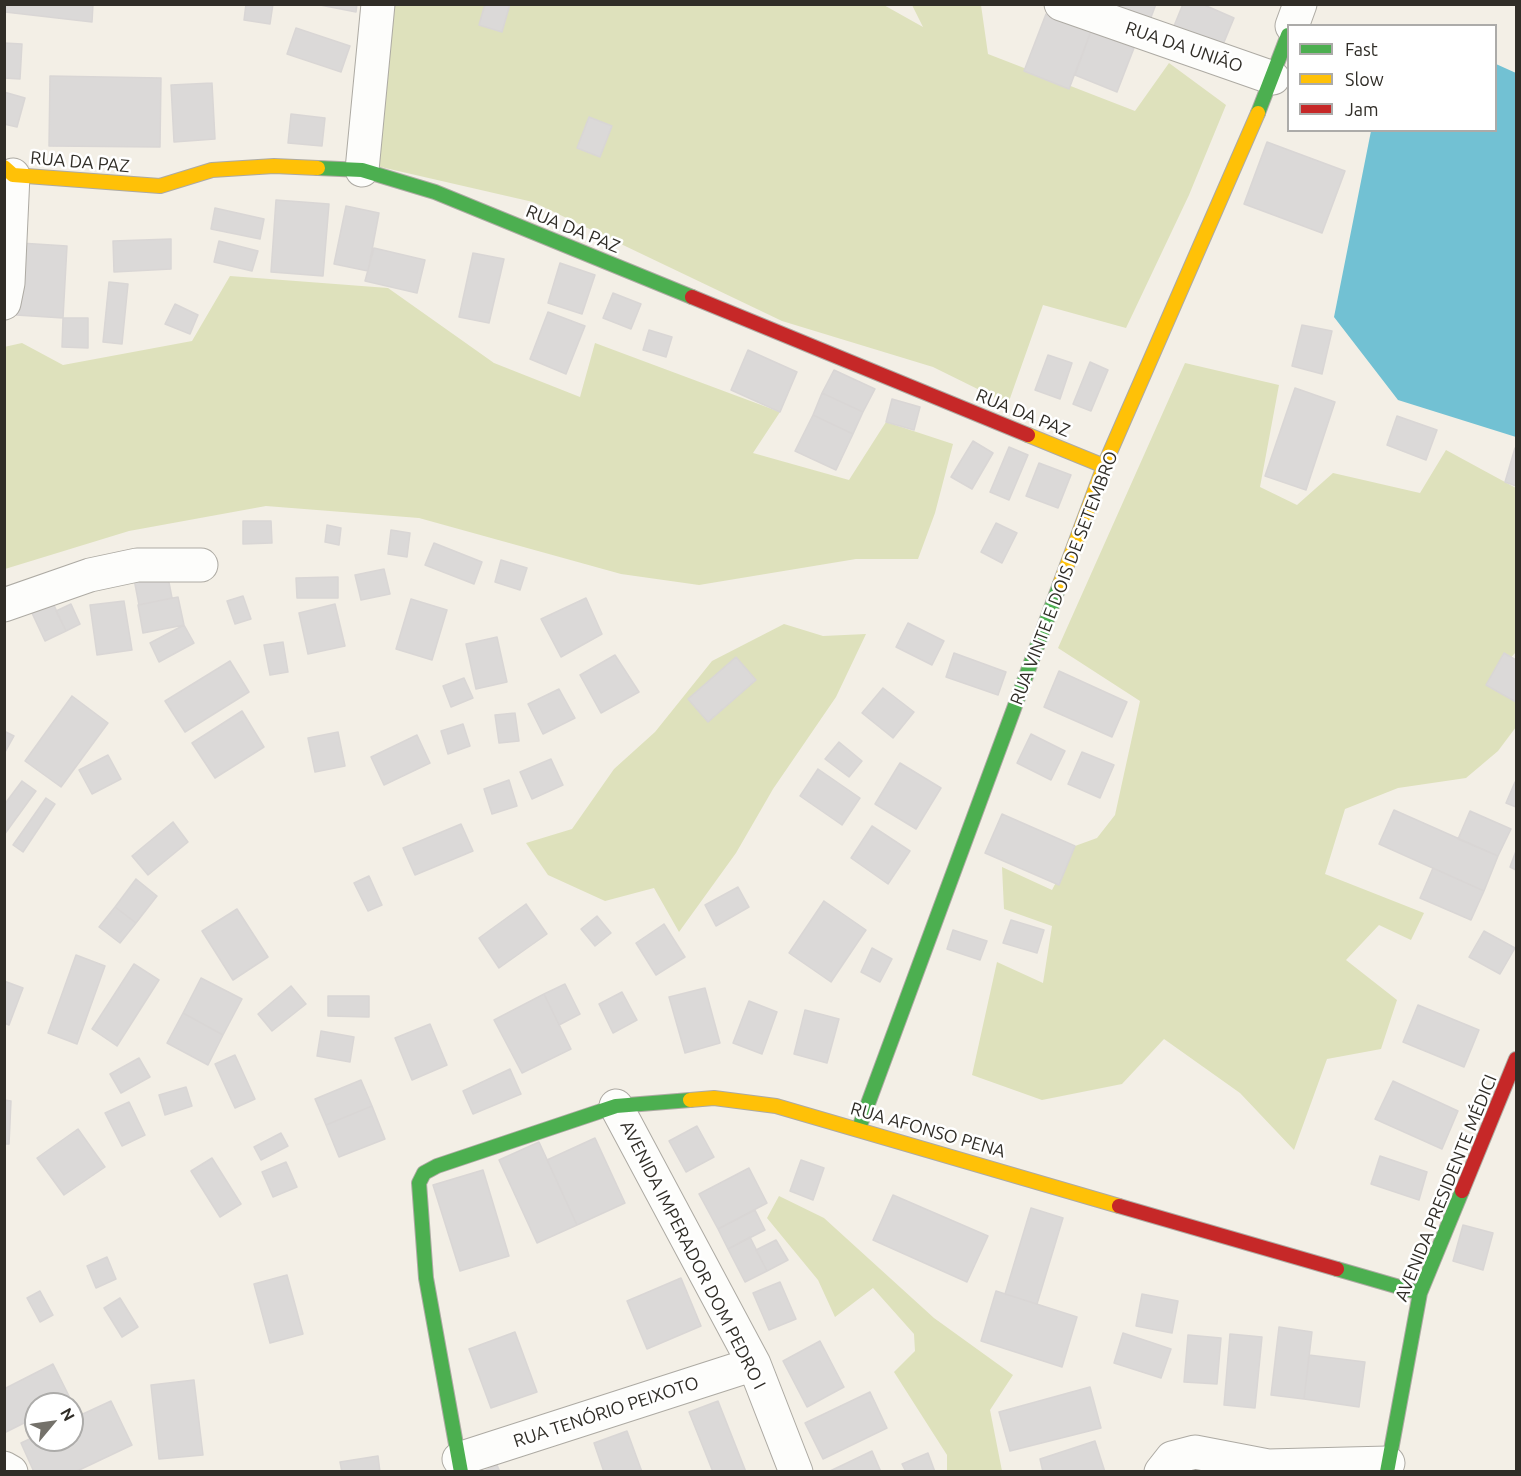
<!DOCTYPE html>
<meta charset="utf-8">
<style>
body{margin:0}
#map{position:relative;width:1521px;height:1476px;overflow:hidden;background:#f3efe6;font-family:Ubuntu,sans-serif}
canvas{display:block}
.frame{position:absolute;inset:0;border:6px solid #302d27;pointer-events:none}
.legend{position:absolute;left:1287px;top:24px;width:210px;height:108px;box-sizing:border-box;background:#fff;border:2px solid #acaba9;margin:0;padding:8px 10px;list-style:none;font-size:18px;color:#302d27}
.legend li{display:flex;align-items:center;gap:12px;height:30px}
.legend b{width:30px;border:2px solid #acaba9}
.north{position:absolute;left:24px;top:1392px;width:60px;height:60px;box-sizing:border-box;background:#fff;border:2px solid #acaba9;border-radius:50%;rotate:61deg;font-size:16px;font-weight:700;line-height:24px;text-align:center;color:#302d27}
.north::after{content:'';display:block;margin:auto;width:21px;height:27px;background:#74716a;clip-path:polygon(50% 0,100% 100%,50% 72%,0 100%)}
</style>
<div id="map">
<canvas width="1521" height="1476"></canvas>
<div class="frame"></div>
<ul class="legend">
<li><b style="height:8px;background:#4caf50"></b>Fast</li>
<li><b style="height:8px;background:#ffc107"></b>Slow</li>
<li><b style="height:8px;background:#c62828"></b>Jam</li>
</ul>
<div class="north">N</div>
</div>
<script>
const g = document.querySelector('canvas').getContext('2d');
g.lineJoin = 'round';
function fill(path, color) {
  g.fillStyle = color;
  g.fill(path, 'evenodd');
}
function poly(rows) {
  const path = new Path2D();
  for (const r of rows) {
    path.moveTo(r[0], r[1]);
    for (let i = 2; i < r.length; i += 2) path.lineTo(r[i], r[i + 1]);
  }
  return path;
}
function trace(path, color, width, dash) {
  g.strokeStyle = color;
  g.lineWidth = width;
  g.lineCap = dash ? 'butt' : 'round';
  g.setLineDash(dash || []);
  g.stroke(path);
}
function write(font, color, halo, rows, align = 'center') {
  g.font = font + ' Ubuntu,sans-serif';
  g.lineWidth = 5;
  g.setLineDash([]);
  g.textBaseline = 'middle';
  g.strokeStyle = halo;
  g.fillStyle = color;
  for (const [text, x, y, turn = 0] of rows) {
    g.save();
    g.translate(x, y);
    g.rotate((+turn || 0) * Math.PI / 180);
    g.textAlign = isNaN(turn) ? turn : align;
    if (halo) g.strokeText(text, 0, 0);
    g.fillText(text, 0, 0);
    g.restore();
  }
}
fill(poly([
 [882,4,923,27,912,5,981,5,988,54,1135,111,1169,63,1226,105,1189,195,1126,328,1043,305,1008,404,933,367,782,321,533,202,372,165,389,5],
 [230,276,388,288,494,363,580,397,595,343,780,412,753,453,849,480,886,422,953,444,935,513,918,559,856,559,699,585,621,574,419,518,266,506,129,531,5,569,4,347,22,343,63,365,192,341],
 [1185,363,1279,385,1260,487,1297,505,1333,473,1420,493,1446,450,1516,488,1516,652,1486,685,1516,702,1516,727,1498,751,1466,778,1398,788,1345,809,1325,874,1424,913,1411,940,1379,925,1346,960,1397,1000,1381,1049,1327,1059,1294,1150,1240,1093,1164,1039,1122,1084,1042,1100,972,1075,997,962,1043,983,1052,926,1004,909,1002,867,1052,890,1075,846,1097,838,1115,815,1140,701,1058,648],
 [784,624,823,636,866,634,836,697,773,789,736,853,679,932,654,888,605,901,548,875,526,843,572,829,614,769,655,732,712,661],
 [779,1196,824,1218,934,1318,1013,1375,990,1410,1002,1471,947,1471,947,1455,894,1372,915,1351,914,1334,873,1288,835,1317,818,1280,767,1218]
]), '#dee1bc');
fill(poly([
 [1496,64,1516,73,1516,437,1398,400,1334,317,1371,131,1496,130]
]), '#72c1d3');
const building = poly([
 [6,4,93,4,92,22,5,12,6,4],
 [246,4,273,4,270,24,244,20,246,4],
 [315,4,357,4,356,12,315,4],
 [485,4,510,4,502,32,479,25,485,4],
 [1113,4,1156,4,1150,20,1113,4],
 [1183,4,1202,4,1234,18,1222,47,1174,26,1183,4],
 [1046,14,1091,31,1069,89,1024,71,1046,14],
 [296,28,350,46,341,72,287,54,296,28],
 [1091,31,1134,48,1117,92,1075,75,1091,31],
 [4,43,22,44,20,79,4,78,4,43],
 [50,76,161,78,160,147,49,146,50,76],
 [212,83,215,139,174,142,171,85,212,83],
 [4,92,25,98,17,127,4,124,4,92],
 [291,114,325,118,322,146,288,143,291,114],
 [589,117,612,126,600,157,577,148,589,117],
 [1267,142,1345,171,1322,233,1244,204,1267,142],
 [276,200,329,204,323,276,271,272,276,200],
 [346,206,379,213,368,271,334,264,346,206],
 [215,208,264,219,260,239,211,229,215,208],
 [171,239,171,269,114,272,113,241,171,239],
 [219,241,258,251,252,271,214,262,219,241],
 [20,243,67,246,63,318,16,315,20,243],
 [374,248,425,260,417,293,365,281,374,248],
 [473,253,504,259,489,323,459,317,473,253],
 [560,263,595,275,582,314,548,303,560,263],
 [109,282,128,284,122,344,103,342,109,282],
 [613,293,641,304,631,329,603,318,613,293],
 [175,304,198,315,190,334,165,324,175,304],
 [548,312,585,326,566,374,530,359,548,312],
 [63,318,88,318,88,348,62,347,63,318],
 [1302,325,1332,331,1322,374,1292,366,1302,325],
 [649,330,672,337,666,357,643,350,649,330],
 [748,350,797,372,780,412,731,390,748,350],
 [1048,355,1072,363,1060,399,1035,390,1048,355],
 [1090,362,1108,370,1091,411,1073,404,1090,362],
 [834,370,875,389,863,412,822,393,834,370],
 [1295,388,1335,402,1306,490,1265,476,1295,388],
 [822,393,863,412,853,434,813,415,822,393],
 [892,399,920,407,914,430,886,422,892,399],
 [813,415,853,434,836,470,795,451,813,415],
 [1397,416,1437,430,1426,460,1387,445,1397,416],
 [973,441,993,453,972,489,951,477,973,441],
 [1009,447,1028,455,1009,500,990,492,1009,447],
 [1515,448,1516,449,1516,486,1505,482,1515,448],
 [1039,463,1071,475,1058,508,1026,496,1039,463],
 [243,521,271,521,272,543,243,544,243,521],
 [996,523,1017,533,1002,563,981,552,996,523],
 [327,525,341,528,339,545,325,542,327,525],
 [391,530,410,533,407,557,388,554,391,530],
 [434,543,482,562,474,584,425,565,434,543],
 [501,560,527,568,520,590,495,582,501,560],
 [384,569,390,594,361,600,355,575,384,569],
 [167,572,172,598,139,605,134,579,167,572],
 [338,577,338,598,297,598,296,578,338,577],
 [243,596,251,619,235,624,227,601,243,596],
 [178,597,184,625,143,633,138,605,178,597],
 [586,598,602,634,561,657,541,619,586,598],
 [411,599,447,610,432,660,396,649,411,599],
 [52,601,66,631,45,641,31,611,52,601],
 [124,601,132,650,97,655,90,605,124,601],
 [71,604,80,624,66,631,56,611,71,604],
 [335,604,345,646,308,654,299,613,335,604],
 [908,623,944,641,932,665,896,647,908,623],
 [184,625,194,643,159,662,150,643,184,625],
 [497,637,507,682,476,689,466,644,497,637],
 [283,642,288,672,270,675,264,645,283,642],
 [954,653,1006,672,998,695,946,677,954,653],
 [1504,653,1516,660,1516,702,1486,685,1504,653],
 [615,655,639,692,601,713,580,675,615,655],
 [736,657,756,680,708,722,688,699,736,657],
 [230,661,249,692,185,732,165,701,230,661],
 [1059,671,1127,702,1112,737,1044,707,1059,671],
 [464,678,473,698,451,707,443,686,464,678],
 [883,688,914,712,893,738,862,713,883,688],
 [559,689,575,718,543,734,528,704,559,689],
 [72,696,108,723,61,787,25,761,72,696],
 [242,711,264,747,215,778,192,743,242,711],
 [515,713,519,741,499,743,495,715,515,713],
 [463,724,470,746,448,754,441,731,463,724],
 [4,731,14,736,4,754,4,731],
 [338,732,345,766,315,772,308,738,338,732],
 [1031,734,1065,751,1051,780,1017,763,1031,734],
 [417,735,430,763,384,785,371,757,417,735],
 [839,742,862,761,849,777,825,759,839,742],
 [1082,752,1114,765,1100,798,1068,784,1082,752],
 [108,755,121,779,92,794,79,770,108,755],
 [551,759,563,785,532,799,520,772,551,759],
 [900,763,941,788,916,829,875,804,900,763],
 [818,769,860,798,842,825,800,796,818,769],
 [509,780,517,806,492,814,484,789,509,780],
 [22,781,36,791,4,835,4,805,22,781],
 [1515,782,1516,782,1516,807,1506,803,1515,782],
 [46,798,55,804,23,852,13,845,46,798],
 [1394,810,1498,856,1484,891,1379,844,1394,810],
 [1470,811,1511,829,1498,856,1458,839,1470,811],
 [1002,814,1075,846,1059,885,985,853,1002,814],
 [173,822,188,842,148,875,132,856,173,822],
 [461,824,473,851,415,875,403,848,461,824],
 [872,826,910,851,888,884,851,858,872,826],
 [1516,851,1516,870,1510,867,1516,851],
 [1433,868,1484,891,1471,920,1420,898,1433,868],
 [369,876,382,905,368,911,354,883,369,876],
 [136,879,157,896,136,923,115,907,136,879],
 [738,887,749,907,716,926,705,905,738,887],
 [824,901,866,930,831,982,789,953,824,901],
 [526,904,547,934,499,968,479,938,526,904],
 [115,907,136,923,120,943,99,927,115,907],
 [237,909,268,957,233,980,202,931,237,909],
 [597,916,611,933,595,946,581,929,597,916],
 [1011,920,1044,930,1037,953,1003,943,1011,920],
 [664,924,685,957,656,975,636,943,664,924],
 [953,930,987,941,980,960,947,949,953,930],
 [1484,931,1515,948,1500,974,1469,957,1484,931],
 [872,948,892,959,880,982,861,972,872,948],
 [76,955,105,966,77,1044,48,1033,76,955],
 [134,964,159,980,117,1046,92,1029,134,964],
 [201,978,242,999,223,1035,183,1013,201,978],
 [4,981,23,988,9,1025,4,1023,4,981],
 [565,984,580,1014,559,1025,544,994,565,984],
 [291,986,306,1004,272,1031,258,1014,291,986],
 [705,988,720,1043,685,1053,669,997,705,988],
 [622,992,637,1020,613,1033,599,1004,622,992],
 [544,994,571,1049,522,1073,494,1020,544,994],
 [328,996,369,996,369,1017,328,1016,328,996],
 [749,1001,777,1012,762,1054,733,1043,749,1001],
 [1418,1005,1479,1030,1464,1067,1403,1042,1418,1005],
 [805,1010,839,1019,827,1063,794,1054,805,1010],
 [183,1013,223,1035,208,1065,167,1043,183,1013],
 [430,1024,447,1065,412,1080,395,1038,430,1024],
 [321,1031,354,1037,350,1062,317,1056,321,1031],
 [235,1055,255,1099,235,1108,215,1064,235,1055],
 [139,1058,150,1077,121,1093,110,1074,139,1058],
 [510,1069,521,1094,473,1114,463,1091,510,1069],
 [361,1080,372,1106,326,1125,315,1099,361,1080],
 [1393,1081,1458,1111,1442,1149,1375,1119,1393,1081],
 [186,1087,192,1106,165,1115,159,1095,186,1087],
 [4,1100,11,1101,9,1144,4,1144,4,1100],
 [129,1102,145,1135,122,1146,105,1113,129,1102],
 [372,1106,385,1139,339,1157,326,1125,372,1106],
 [697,1126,714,1157,686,1172,669,1141,697,1126],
 [78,1129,105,1167,64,1195,37,1158,78,1129],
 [281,1133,288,1146,261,1160,254,1147,281,1133],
 [595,1138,625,1203,577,1225,547,1160,595,1138],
 [539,1142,577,1225,537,1243,499,1160,539,1142],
 [1380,1156,1427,1172,1419,1200,1371,1184,1380,1156],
 [212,1158,241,1204,220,1217,191,1171,212,1158],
 [801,1160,824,1168,813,1200,790,1191,801,1160],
 [286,1162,297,1187,273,1197,262,1172,286,1162],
 [749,1168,767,1203,718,1229,699,1194,749,1168],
 [483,1170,509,1256,460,1271,433,1185,483,1170],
 [893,1195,988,1236,967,1282,873,1240,893,1195],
 [1031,1208,1063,1218,1037,1304,1005,1294,1031,1208],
 [755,1210,765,1230,728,1249,718,1229,755,1210],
 [1463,1225,1493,1233,1483,1270,1453,1261,1463,1225],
 [750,1237,767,1271,745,1282,728,1249,750,1237],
 [776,1240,788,1260,767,1271,756,1250,776,1240],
 [107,1257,116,1279,96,1288,87,1266,107,1257],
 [287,1275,303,1334,270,1343,254,1284,287,1275],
 [681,1278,701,1326,647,1349,627,1301,681,1278],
 [780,1282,796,1319,769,1330,753,1293,780,1282],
 [40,1291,53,1315,40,1322,27,1298,40,1291],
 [996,1291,1077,1317,1062,1367,981,1341,996,1291],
 [1142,1294,1178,1301,1172,1333,1136,1326,1142,1294],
 [120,1298,138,1327,122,1337,104,1308,120,1298],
 [1279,1327,1312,1332,1304,1399,1271,1395,1279,1327],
 [515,1332,537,1392,491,1408,469,1349,515,1332],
 [1123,1333,1171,1349,1161,1378,1114,1363,1123,1333],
 [1230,1334,1262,1337,1255,1408,1224,1405,1230,1334],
 [1188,1335,1221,1338,1217,1384,1184,1382,1188,1335],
 [820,1341,844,1387,807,1407,783,1361,820,1341],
 [1309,1355,1365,1362,1359,1407,1304,1399,1309,1355],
 [53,1364,71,1400,62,1404,36,1404,36,1417,4,1433,4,1389,53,1364],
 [194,1380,203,1455,159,1459,151,1385,194,1380],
 [1090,1387,1101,1428,1010,1451,999,1412,1090,1387],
 [870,1392,887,1428,823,1459,805,1423,870,1392],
 [111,1401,132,1445,75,1472,34,1472,21,1443,36,1436,36,1440,72,1440,72,1419,111,1401],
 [718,1401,746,1472,713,1472,689,1412,718,1401],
 [627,1431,642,1472,604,1472,594,1443,627,1431],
 [1095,1441,1105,1472,1043,1472,1040,1459,1095,1441],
 [872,1451,881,1472,828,1472,872,1451],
 [928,1453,935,1472,906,1472,902,1464,928,1453],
 [378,1456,380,1472,342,1472,340,1462,378,1456],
 [497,1465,500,1472,482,1472,497,1465]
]);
fill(building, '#dbd9d8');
trace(building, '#d9d6d5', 1.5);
const street = poly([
 [1061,4,1273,78],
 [1292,26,1300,4],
 [362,170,378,4],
 [4,303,8,283,13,175],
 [4,605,90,575,137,565,201,565],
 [616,1106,754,1364,796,1472],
 [459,1459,754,1364],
 [4,1468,11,1472],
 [1161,1472,1172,1458,1195,1452,1268,1466,1388,1463]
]);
const fast = poly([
 [1258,113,1288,35],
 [318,168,362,170,435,192,692,297],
 [859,1128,1060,584],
 [1337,1269,1420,1293],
 [461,1472,426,1278,419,1183,424,1173,437,1166,616,1106,690,1100],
 [1387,1472,1420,1293,1462,1191]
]);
const slow = poly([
 [4,167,13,175,160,186,212,170,274,166,318,168],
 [1028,435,1104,466],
 [1060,584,1104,466,1258,113],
 [690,1100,714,1098,776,1106,1119,1206]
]);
const jam = poly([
 [692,297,1028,435],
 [1462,1191,1516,1059],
 [1119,1206,1337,1269]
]);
trace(street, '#adaaa3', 35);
trace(fast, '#adaaa3', 16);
trace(slow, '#adaaa3', 16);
trace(jam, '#adaaa3', 16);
trace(street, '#fdfdfb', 33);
trace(fast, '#4caf50', 14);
trace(slow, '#ffc107', 14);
trace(jam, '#c62828', 14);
write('18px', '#302d27', '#fff', [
 ["RUA DA UNIÃO",1184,47,19],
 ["RUA DA PAZ",80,162,5],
 ["RUA DA PAZ",573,229,22],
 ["RUA DA PAZ",1023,413,22],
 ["RUA VINTE E DOIS DE SETEMBRO",1064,578,-69],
 ["RUA AFONSO PENA",928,1130,16],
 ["AVENIDA PRESIDENTE MÉDICI",1446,1188,-68],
 ["AVENIDA IMPERADOR DOM PEDRO I",693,1255,63],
 ["RUA TENÓRIO PEIXOTO",606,1412,-18]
]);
</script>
